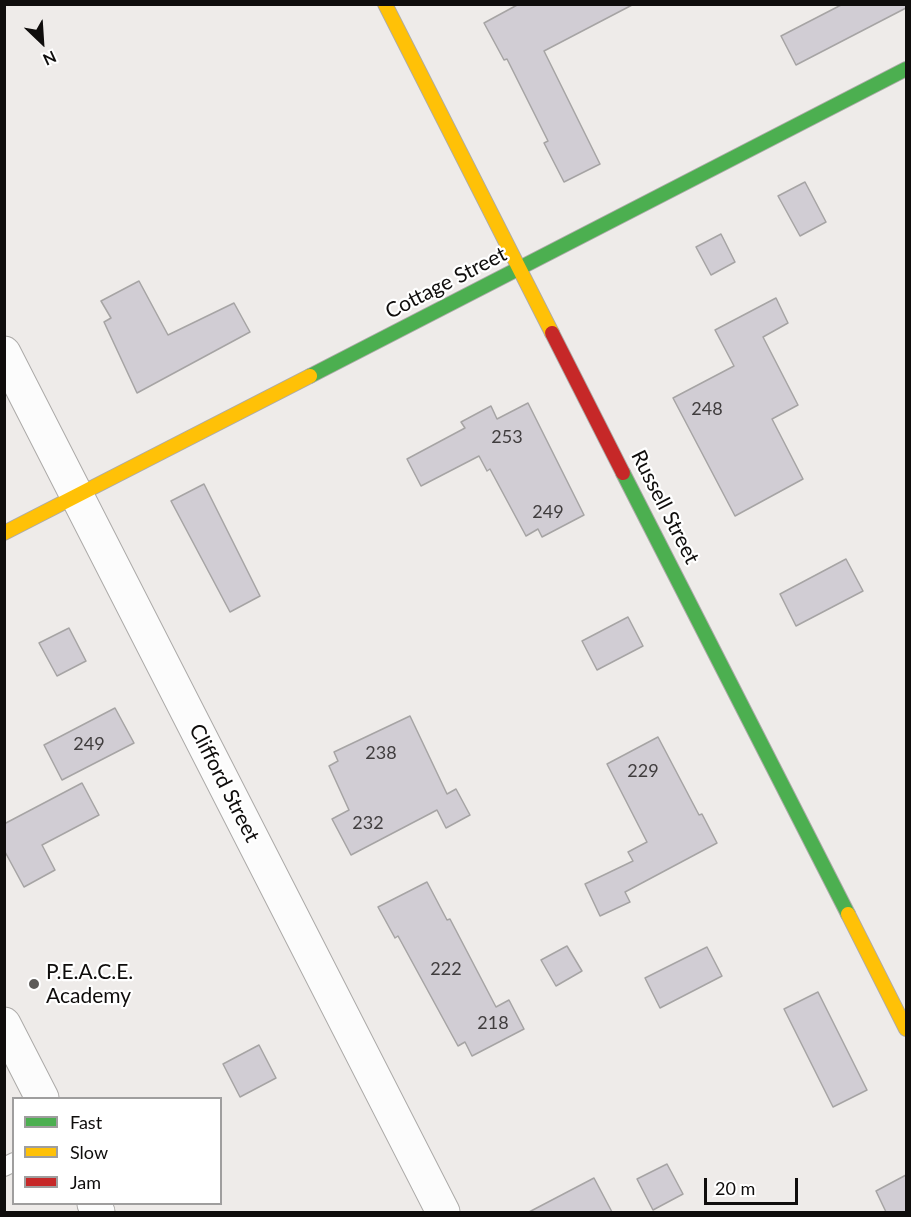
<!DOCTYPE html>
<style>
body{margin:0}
#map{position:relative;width:911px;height:1217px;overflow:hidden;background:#eeebe9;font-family:Lato,sans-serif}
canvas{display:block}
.frame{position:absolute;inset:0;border:6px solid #0f0d0c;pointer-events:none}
.legend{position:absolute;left:12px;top:1097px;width:210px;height:108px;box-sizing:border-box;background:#fff;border:2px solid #9f9e9e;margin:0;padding:8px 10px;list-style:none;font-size:18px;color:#0f0d0c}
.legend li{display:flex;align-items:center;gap:12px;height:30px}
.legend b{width:30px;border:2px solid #9f9e9e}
.north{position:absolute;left:12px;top:12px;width:60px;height:60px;-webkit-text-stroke:4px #fff;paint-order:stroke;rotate:155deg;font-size:16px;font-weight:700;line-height:24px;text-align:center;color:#0f0d0c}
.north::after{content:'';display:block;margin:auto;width:21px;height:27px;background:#0f0d0c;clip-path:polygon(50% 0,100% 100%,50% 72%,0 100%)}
.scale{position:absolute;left:704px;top:1178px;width:94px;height:27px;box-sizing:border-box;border:3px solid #0f0d0c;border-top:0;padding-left:8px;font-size:18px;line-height:21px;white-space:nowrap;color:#0f0d0c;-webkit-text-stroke:4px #fff;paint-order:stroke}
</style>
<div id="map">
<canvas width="911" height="1217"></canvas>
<div class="frame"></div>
<ul class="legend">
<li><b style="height:8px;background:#4caf50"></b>Fast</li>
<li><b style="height:8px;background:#ffc107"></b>Slow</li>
<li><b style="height:8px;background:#c62828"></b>Jam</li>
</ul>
<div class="north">N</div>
<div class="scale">20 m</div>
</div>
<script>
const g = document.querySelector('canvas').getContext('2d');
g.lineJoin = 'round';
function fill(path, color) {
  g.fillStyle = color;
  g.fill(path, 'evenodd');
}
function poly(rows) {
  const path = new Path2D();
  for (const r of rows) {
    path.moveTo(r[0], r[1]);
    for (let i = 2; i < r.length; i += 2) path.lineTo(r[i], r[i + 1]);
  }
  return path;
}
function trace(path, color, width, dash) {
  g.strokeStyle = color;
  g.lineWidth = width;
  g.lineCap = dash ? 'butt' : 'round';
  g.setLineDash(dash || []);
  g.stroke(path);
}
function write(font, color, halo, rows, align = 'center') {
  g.font = font + ' Lato,sans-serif';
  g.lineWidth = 4.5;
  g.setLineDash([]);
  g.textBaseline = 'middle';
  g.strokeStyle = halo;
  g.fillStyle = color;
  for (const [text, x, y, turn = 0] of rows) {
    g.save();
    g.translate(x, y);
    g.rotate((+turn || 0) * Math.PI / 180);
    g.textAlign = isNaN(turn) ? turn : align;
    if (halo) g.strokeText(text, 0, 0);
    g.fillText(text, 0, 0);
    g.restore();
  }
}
const building = poly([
 [519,4,634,4,544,51,600,164,564,182,544,143,548,141,507,59,504,60,484,23,519,4],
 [843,4,906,4,906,8,796,65,781,36,843,4],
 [805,182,826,222,800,236,778,196,805,182],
 [721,234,735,262,711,275,696,247,721,234],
 [139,281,168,335,234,303,250,332,137,393,104,322,111,318,101,301,139,281],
 [776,298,788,323,763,337,798,405,772,419,803,479,735,516,673,398,734,366,715,330,776,298],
 [528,403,584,515,542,537,538,529,526,536,490,469,487,471,479,456,421,486,407,459,465,428,461,422,491,406,497,419,528,403],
 [204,484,260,596,230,612,171,501,204,484],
 [846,559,863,591,796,626,780,594,846,559],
 [628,617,643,646,597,670,582,641,628,617],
 [69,628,86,661,57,676,39,643,69,628],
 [115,708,134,743,62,780,44,745,115,708],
 [410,716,447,794,456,789,470,815,446,828,437,810,351,855,332,819,349,810,329,766,338,761,334,752,410,716],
 [658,737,699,815,702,814,717,843,625,892,630,902,600,916,585,884,633,861,628,852,647,842,607,764,658,737],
 [82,783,99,815,42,845,55,870,24,887,4,850,4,824,82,783],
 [427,882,447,920,450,919,496,1007,509,1000,524,1029,472,1056,465,1042,458,1046,398,936,395,938,378,907,427,882],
 [567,946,582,971,556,986,541,960,567,946],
 [707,947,722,976,660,1008,645,978,707,947],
 [818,992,867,1090,833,1107,784,1009,818,992],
 [259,1045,276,1078,240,1097,223,1064,259,1045],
 [667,1164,683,1194,653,1210,637,1179,667,1164],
 [906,1175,906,1212,886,1212,876,1191,906,1175],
 [594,1178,612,1212,529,1212,594,1178]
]);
fill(building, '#d1cdd4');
trace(building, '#a6a4a4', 1.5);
const lane = poly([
 [4,1167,14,1162]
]);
const street = poly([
 [4,353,443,1212],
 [4,1024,42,1098],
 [94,1204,98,1212]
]);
const fast = poly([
 [310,376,906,69],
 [623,473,848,914]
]);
const slow = poly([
 [385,4,552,333],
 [4,533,310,376],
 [848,914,906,1029]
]);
const jam = poly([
 [552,333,623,473]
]);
trace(lane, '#acaaa8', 20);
trace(street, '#acaaa8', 35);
trace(fast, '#acaaa8', 16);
trace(slow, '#acaaa8', 16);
trace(jam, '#acaaa8', 16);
trace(lane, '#fcfcfc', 18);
trace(street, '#fcfcfc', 33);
trace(fast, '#4caf50', 14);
trace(slow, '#ffc107', 14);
trace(jam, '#c62828', 14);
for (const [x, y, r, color] of [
 [34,984,6,"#5d5b59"]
]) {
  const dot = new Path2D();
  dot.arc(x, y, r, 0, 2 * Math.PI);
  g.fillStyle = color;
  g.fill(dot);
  trace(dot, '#fff', 2);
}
write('18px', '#403d3e', null, [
 ["248",707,409],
 ["253",507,437],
 ["249",548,512],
 ["249",89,744],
 ["238",381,753],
 ["229",643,771],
 ["232",368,823],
 ["222",446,969],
 ["218",493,1023]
]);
write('21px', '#0f0d0c', '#fff', [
 ["Cottage Street",446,283,-27],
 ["Russell Street",665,507,63],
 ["Clifford Street",224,783,63]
]);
write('21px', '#0f0d0c', '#fff', [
 ["P.E.A.C.E.",46,972],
 ["Academy",46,996]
], 'left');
</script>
